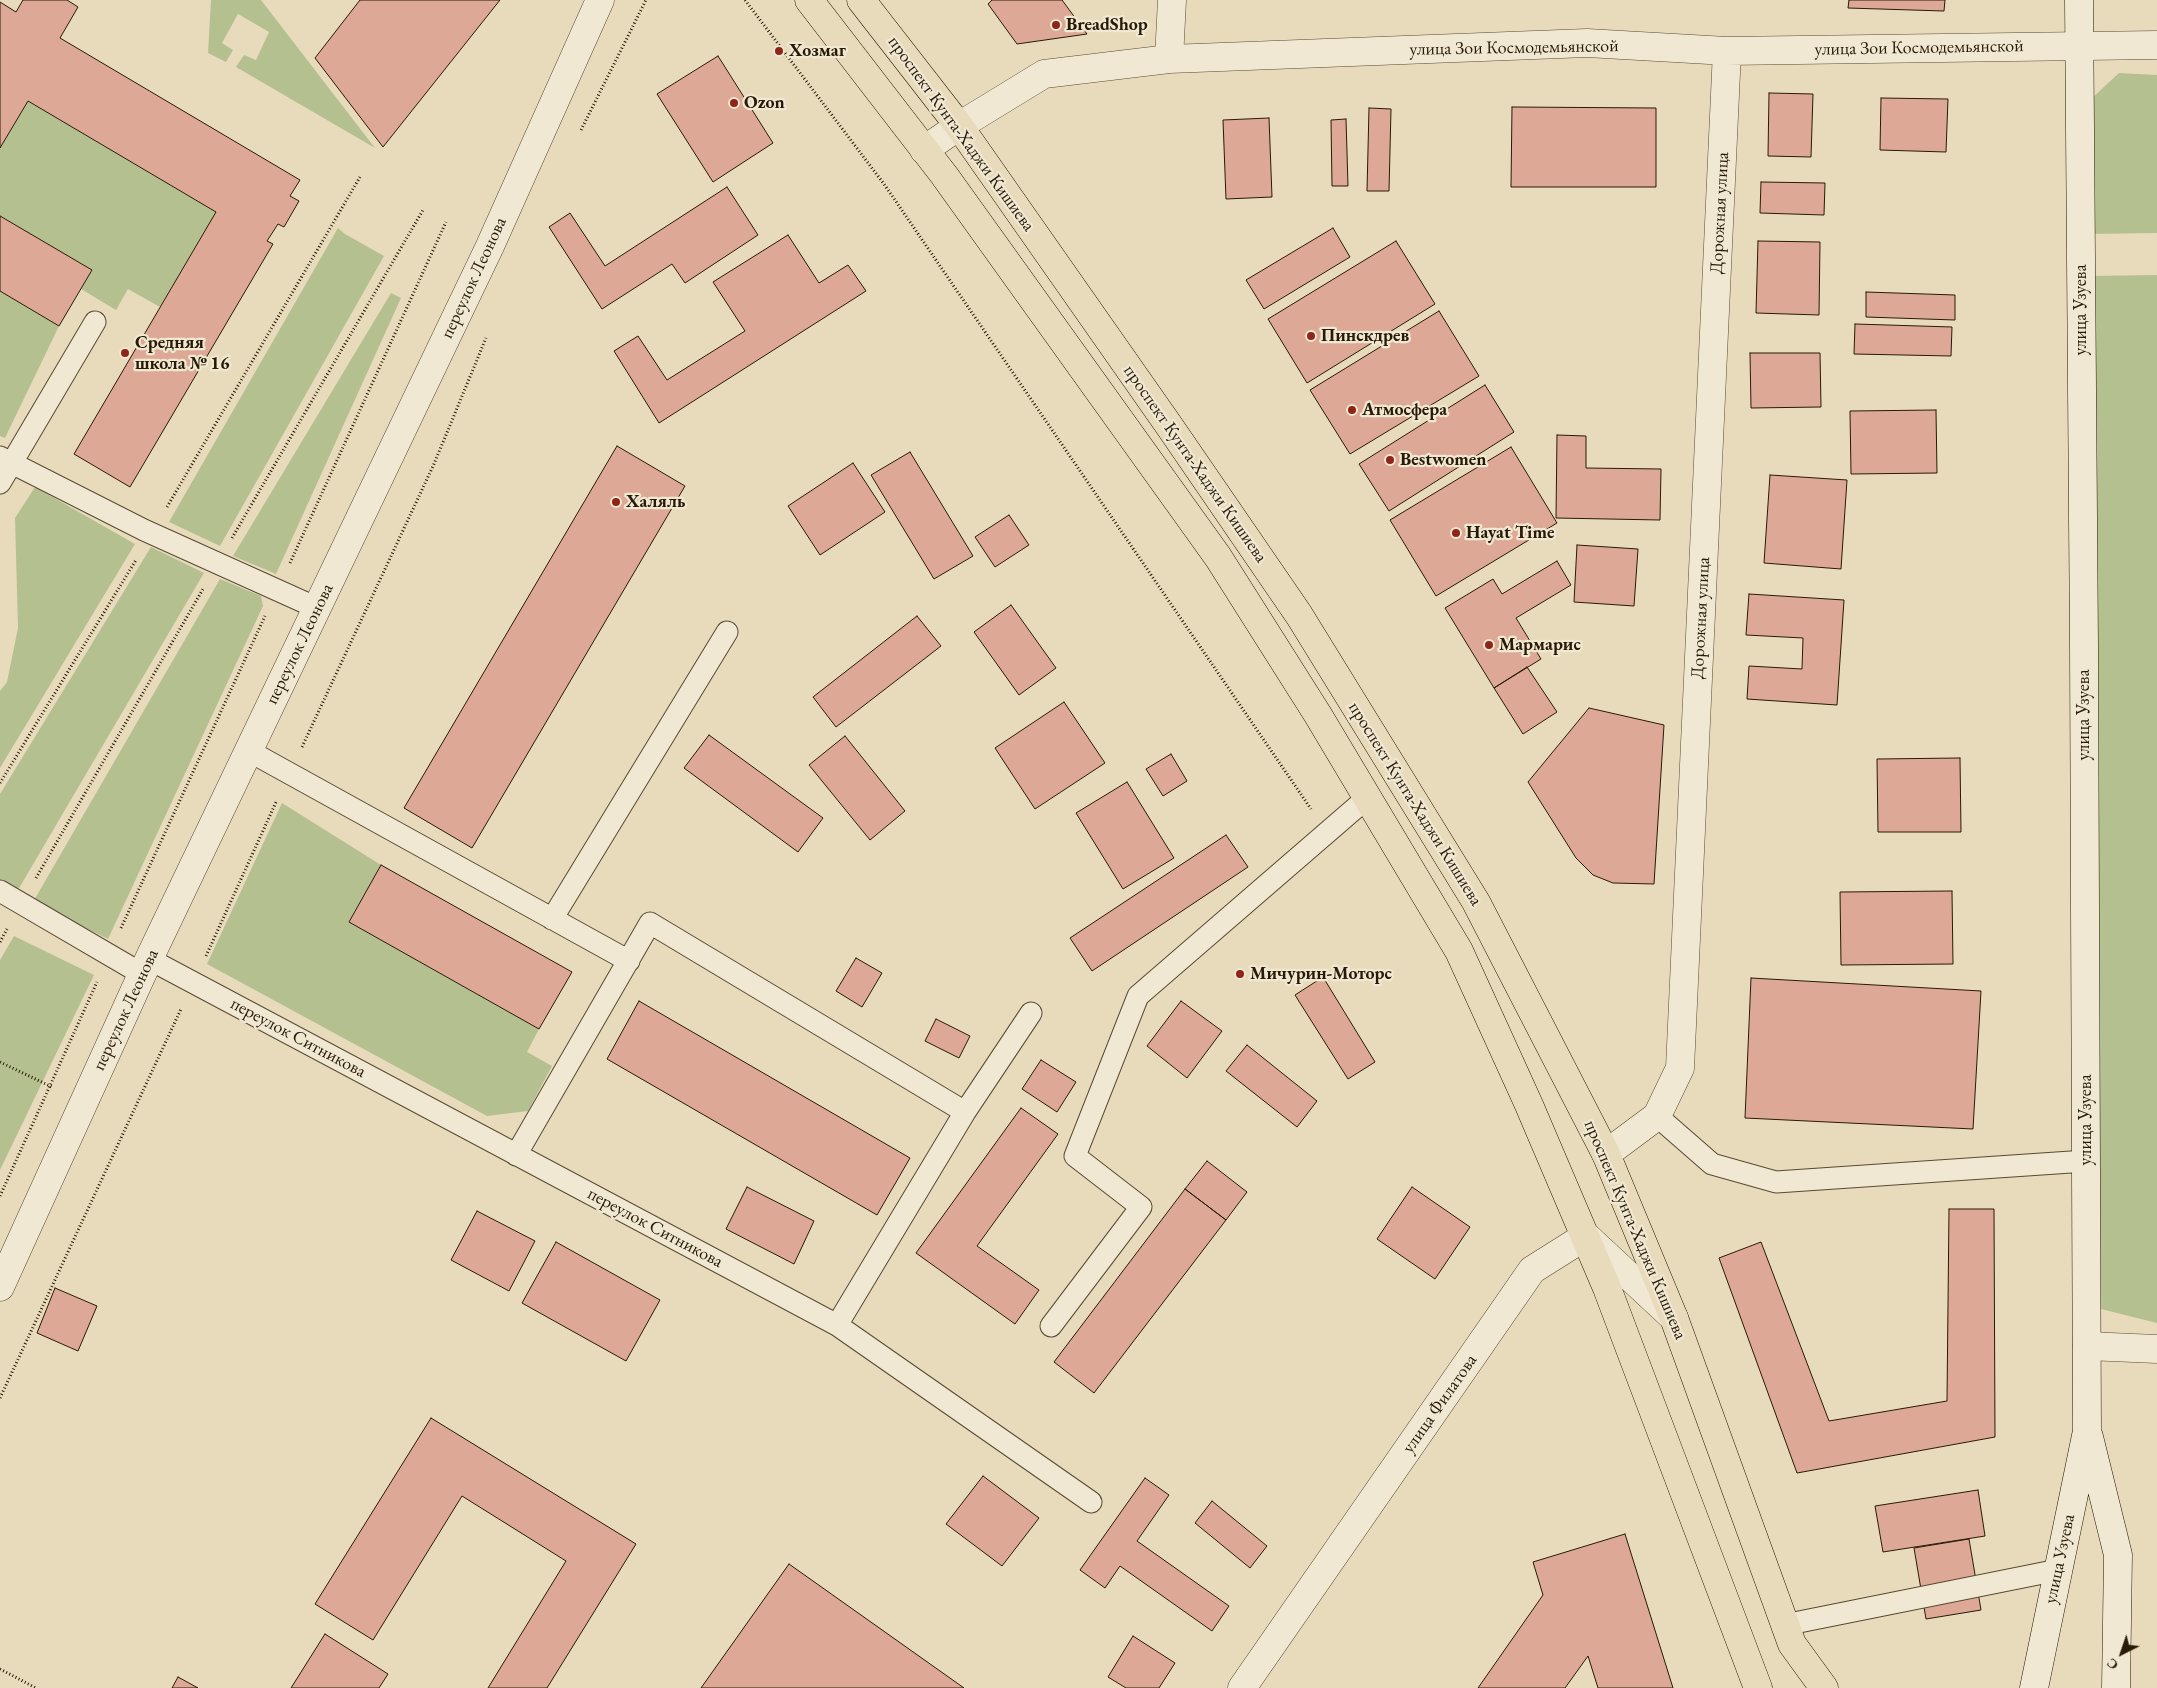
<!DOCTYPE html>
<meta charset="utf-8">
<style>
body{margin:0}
#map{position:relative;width:2157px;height:1688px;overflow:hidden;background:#e8dbbb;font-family:"EB Garamond",serif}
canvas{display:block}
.north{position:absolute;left:2097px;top:1628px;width:50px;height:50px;-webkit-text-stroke:4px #f0e8d3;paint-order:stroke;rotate:221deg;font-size:14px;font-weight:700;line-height:20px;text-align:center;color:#281a05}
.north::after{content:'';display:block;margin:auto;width:18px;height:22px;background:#281a05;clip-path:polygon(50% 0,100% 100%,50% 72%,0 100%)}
</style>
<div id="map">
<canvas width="2157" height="1688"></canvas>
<div class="north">С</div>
</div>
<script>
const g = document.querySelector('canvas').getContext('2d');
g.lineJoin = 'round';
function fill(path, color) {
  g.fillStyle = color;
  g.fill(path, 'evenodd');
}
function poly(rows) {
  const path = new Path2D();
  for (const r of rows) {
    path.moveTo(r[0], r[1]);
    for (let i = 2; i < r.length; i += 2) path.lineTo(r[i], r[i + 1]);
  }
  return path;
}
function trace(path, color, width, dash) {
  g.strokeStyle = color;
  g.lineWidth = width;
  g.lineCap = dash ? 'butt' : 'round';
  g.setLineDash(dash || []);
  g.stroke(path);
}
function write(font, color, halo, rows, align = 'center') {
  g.font = font + ' "EB Garamond",serif';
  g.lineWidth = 4.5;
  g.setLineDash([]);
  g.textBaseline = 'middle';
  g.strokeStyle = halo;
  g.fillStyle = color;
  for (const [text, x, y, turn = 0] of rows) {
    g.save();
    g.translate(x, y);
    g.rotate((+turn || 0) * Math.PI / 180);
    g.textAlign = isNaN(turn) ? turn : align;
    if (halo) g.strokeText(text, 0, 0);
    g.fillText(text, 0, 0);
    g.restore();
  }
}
fill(poly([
 [211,0,261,0,375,148,236,67,244,55,256,60,269,32,238,14,222,43,233,50,226,62,208,53],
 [2119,73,2157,75,2157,233,2090,234,2091,99],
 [28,101,216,212,160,307,128,289,116,310,81,289,92,270,0,216,0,148],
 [338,228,345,234,384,256,220,546,169,522],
 [2157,275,2157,1323,2101,1309,2087,276],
 [0,291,59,326,5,438,0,436],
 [391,293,401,298,276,574,233,556],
 [35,487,135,544,0,768,0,691,7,682,18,628,15,518],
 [151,547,204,573,18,890,0,880,0,794],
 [220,579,261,596,263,606,108,939,33,902],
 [282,803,381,865,349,922,539,1029,527,1052,552,1066,528,1111,487,1116,207,964],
 [14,936,94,975,0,1170,0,960]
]), '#b5c091');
const building = poly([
 [23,0,67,0,78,7,60,38,300,180,290,196,299,201,284,227,278,224,267,241,273,244,130,487,74,454,216,212,28,101,0,148,0,2,16,12,23,0],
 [360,0,500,0,383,147,315,58,360,0],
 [992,0,1062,0,1087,34,1017,44,988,4,992,0],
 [1849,0,1945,0,1944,11,1848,8,1849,0],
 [718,56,773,143,713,182,657,94,718,56],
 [1769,93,1813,94,1811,157,1768,156,1769,93],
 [1881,98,1948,99,1946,152,1880,150,1881,98],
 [1512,107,1656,108,1656,187,1511,187,1512,107],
 [1369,108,1391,109,1389,191,1367,191,1369,108],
 [1269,118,1272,197,1226,199,1223,120,1269,118],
 [1346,119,1348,186,1332,186,1331,120,1346,119],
 [1761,182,1825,183,1824,215,1760,213,1761,182],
 [727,187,758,235,685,283,672,264,602,309,549,227,570,213,605,266,727,187],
 [0,216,92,270,59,326,0,291,0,216],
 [1333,228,1350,257,1264,309,1246,280,1333,228],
 [788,235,819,283,848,265,866,291,659,423,614,351,638,336,667,380,745,331,713,282,788,235],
 [1396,241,1435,304,1307,383,1268,319,1396,241],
 [1758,241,1820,242,1819,315,1756,313,1758,241],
 [1866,292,1955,295,1955,320,1866,317,1866,292],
 [1439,311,1479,376,1350,454,1310,390,1439,311],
 [1855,324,1952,327,1951,356,1854,354,1855,324],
 [1750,353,1820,353,1821,407,1751,408,1750,353],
 [1485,385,1514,432,1389,511,1359,464,1485,385],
 [1936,410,1937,473,1851,474,1850,411,1936,410],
 [1557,435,1586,436,1586,468,1661,469,1660,520,1556,518,1557,435],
 [617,446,685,486,472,848,404,808,617,446],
 [1511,447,1557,523,1436,596,1390,520,1511,447],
 [910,452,973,556,934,579,871,475,910,452],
 [853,463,885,512,820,555,788,506,853,463],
 [1770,475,1847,480,1841,569,1764,563,1770,475],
 [1009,515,1029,545,995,567,975,537,1009,515],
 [1577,545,1638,549,1634,606,1574,602,1577,545],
 [1557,561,1571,585,1516,618,1541,659,1494,688,1445,608,1493,579,1502,594,1557,561],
 [1749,594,1844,600,1837,705,1747,699,1749,666,1802,669,1803,638,1746,635,1749,594],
 [1011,605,1056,668,1019,695,974,632,1011,605],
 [917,616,941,646,836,727,813,697,917,616],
 [1527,667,1557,712,1523,734,1494,688,1527,667],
 [1064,702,1105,763,1035,809,995,748,1064,702],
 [1589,708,1664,725,1654,884,1613,883,1593,875,1576,858,1528,782,1589,708],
 [709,735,823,818,798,852,684,768,709,735],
 [845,736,905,811,870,840,809,765,845,736],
 [1171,754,1187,781,1163,796,1146,769,1171,754],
 [1960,758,1961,832,1878,832,1877,759,1960,758],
 [1127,782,1174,858,1123,889,1076,813,1127,782],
 [1226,835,1248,867,1092,971,1070,938,1226,835],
 [381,865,572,972,539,1029,349,922,381,865],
 [1952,891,1953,964,1841,965,1840,892,1952,891],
 [856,958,882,973,862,1007,836,991,856,958],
 [1323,977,1375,1062,1348,1079,1295,995,1323,977],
 [1751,978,1981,991,1973,1129,1745,1118,1751,978],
 [639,1001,910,1158,877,1215,607,1059,639,1001],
 [1181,1001,1222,1031,1187,1078,1147,1046,1181,1001],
 [936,1019,970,1036,959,1058,925,1041,936,1019],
 [1247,1045,1317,1101,1297,1127,1226,1071,1247,1045],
 [1041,1060,1076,1082,1057,1112,1022,1089,1041,1060],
 [1021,1108,1058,1134,977,1246,1039,1290,1015,1324,916,1253,1021,1108],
 [1207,1161,1247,1192,1226,1220,1185,1189,1207,1161],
 [747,1187,814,1221,794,1264,726,1229,747,1187],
 [1412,1187,1470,1227,1435,1279,1377,1239,1412,1187],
 [1185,1189,1226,1220,1094,1393,1054,1362,1185,1189],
 [1949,1209,1994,1209,1995,1437,1797,1473,1719,1258,1761,1242,1829,1421,1947,1401,1949,1209],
 [477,1211,535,1241,509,1291,451,1260,477,1211],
 [556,1242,660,1300,626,1361,522,1303,556,1242],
 [55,1288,97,1306,78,1351,37,1333,55,1288],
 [431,1418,636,1544,547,1688,488,1688,566,1561,462,1496,373,1640,315,1604,431,1418],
 [983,1476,1039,1518,1002,1566,946,1524,983,1476],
 [1145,1478,1169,1495,1137,1541,1229,1606,1212,1631,1120,1566,1105,1588,1080,1570,1145,1478],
 [1978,1490,1985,1536,1883,1552,1875,1506,1978,1490],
 [1212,1501,1267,1546,1250,1568,1195,1523,1212,1501],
 [1625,1534,1673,1688,1598,1688,1588,1656,1565,1688,1478,1688,1543,1595,1533,1562,1625,1534],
 [1969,1539,1981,1610,1926,1619,1914,1548,1969,1539],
 [789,1564,964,1688,701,1688,789,1564],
 [325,1634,388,1674,379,1688,291,1688,325,1634],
 [1133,1636,1175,1663,1159,1688,1126,1688,1108,1677,1133,1636],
 [178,1677,198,1688,172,1688,178,1677]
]);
fill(building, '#dda896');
trace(building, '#281a05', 1);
const service = poly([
 [0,457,144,530,317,608],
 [0,483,95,322],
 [249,751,629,961],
 [0,891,142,974],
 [552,919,727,632],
 [149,959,837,1325,965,1112,1031,1013],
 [1657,1116,1712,1164,1776,1182,2086,1161],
 [516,1155,650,923,965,1112],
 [837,1325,1091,1502],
 [1051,1326,1141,1207,1075,1156,1138,996,1367,798],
 [1784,1625,2058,1570]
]);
const minor = poly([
 [1169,59,1172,0],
 [924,150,959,126,1044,74,1169,59,1587,43,1727,51,2157,45],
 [1606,1154,1657,1116,1680,1068,1727,51],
 [0,1287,149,959,490,246,600,0],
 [2087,1346,2157,1349]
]);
const tertiary = poly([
 [1242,1688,1532,1270,1586,1236,1674,1318]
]);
const secondary = poly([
 [2089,1437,2118,1555,2116,1688],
 [2034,1688,2087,1431,2084,647,2079,0]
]);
const primary = poly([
 [809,0,944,175,1218,557,1318,715,1459,951,1529,1105,1607,1288,1758,1688],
 [861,0,959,126,1170,427,1299,615,1476,902,1606,1154,1674,1318,1792,1644,1824,1688]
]);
trace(service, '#584a32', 23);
trace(minor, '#584a32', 29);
trace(tertiary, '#584a32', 29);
trace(secondary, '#281a05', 29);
trace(primary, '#281a05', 29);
trace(poly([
 [745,0,884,184,1311,809],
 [581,130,646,0],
 [167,507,360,177],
 [232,538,423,210],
 [290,563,446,222],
 [302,747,434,464,486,338],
 [0,783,136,560],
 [36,878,203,589],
 [121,928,265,616],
 [0,942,7,929],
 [206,956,277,800],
 [0,1062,52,1087],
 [0,1196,97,982],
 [0,1398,181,1009],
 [0,1669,36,1688]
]), '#281a05', 3, [1, 2.5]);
trace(service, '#f0e8d3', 21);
trace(minor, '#f0e8d3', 28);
trace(tertiary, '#f0e8d3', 28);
trace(secondary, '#f0e8d3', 28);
trace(primary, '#e8dbbb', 28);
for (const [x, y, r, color] of [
 [1056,25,5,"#8f2418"],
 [779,51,5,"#8f2418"],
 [734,103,5,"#8f2418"],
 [1311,336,5,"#8f2418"],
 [125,353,5,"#8f2418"],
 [1352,410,5,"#8f2418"],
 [1390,460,5,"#8f2418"],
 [616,502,5,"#8f2418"],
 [1456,533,5,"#8f2418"],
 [1489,645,5,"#8f2418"],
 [1240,974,5,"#8f2418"]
]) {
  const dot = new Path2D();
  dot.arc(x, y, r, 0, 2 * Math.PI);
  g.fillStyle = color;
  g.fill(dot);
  trace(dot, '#f0e8d3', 2);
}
write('bold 18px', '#281a05', '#f0e8d3', [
 ["BreadShop",1066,25],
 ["Хозмаг",789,51],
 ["Ozon",744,103],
 ["Пинскдрев",1321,336],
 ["Средняя",135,343],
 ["школа № 16",135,364],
 ["Атмосфера",1362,410],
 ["Bestwomen",1400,460],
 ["Халяль",626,502],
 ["Hayat Time",1466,533],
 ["Мармарис",1499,645],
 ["Мичурин-Моторс",1250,974]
], 'left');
write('18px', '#281a05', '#f0e8d3', [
 ["улица Зои Космодемьянской",1514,48,-1],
 ["улица Зои Космодемьянской",1919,48,-1],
 ["проспект Кунта-Хаджи Кишиева",961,134,54],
 ["Дорожная улица",1720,213,-87],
 ["переулок Леонова",474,278,-65],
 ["улица Узуева",2081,310,-90],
 ["проспект Кунта-Хаджи Кишиева",1195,464,55],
 ["Дорожная улица",1701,618,-87],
 ["переулок Леонова",300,644,-64],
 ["улица Узуева",2084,715,-90],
 ["проспект Кунта-Хаджи Кишиева",1415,804,58],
 ["переулок Леонова",126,1010,-65],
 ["переулок Ситникова",298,1038,28],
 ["улица Узуева",2086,1120,-90],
 ["переулок Ситникова",655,1228,28],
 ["проспект Кунта-Хаджи Кишиева",1635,1230,67],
 ["улица Филатова",1440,1404,-55],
 ["улица Узуева",2060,1559,-78]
]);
</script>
